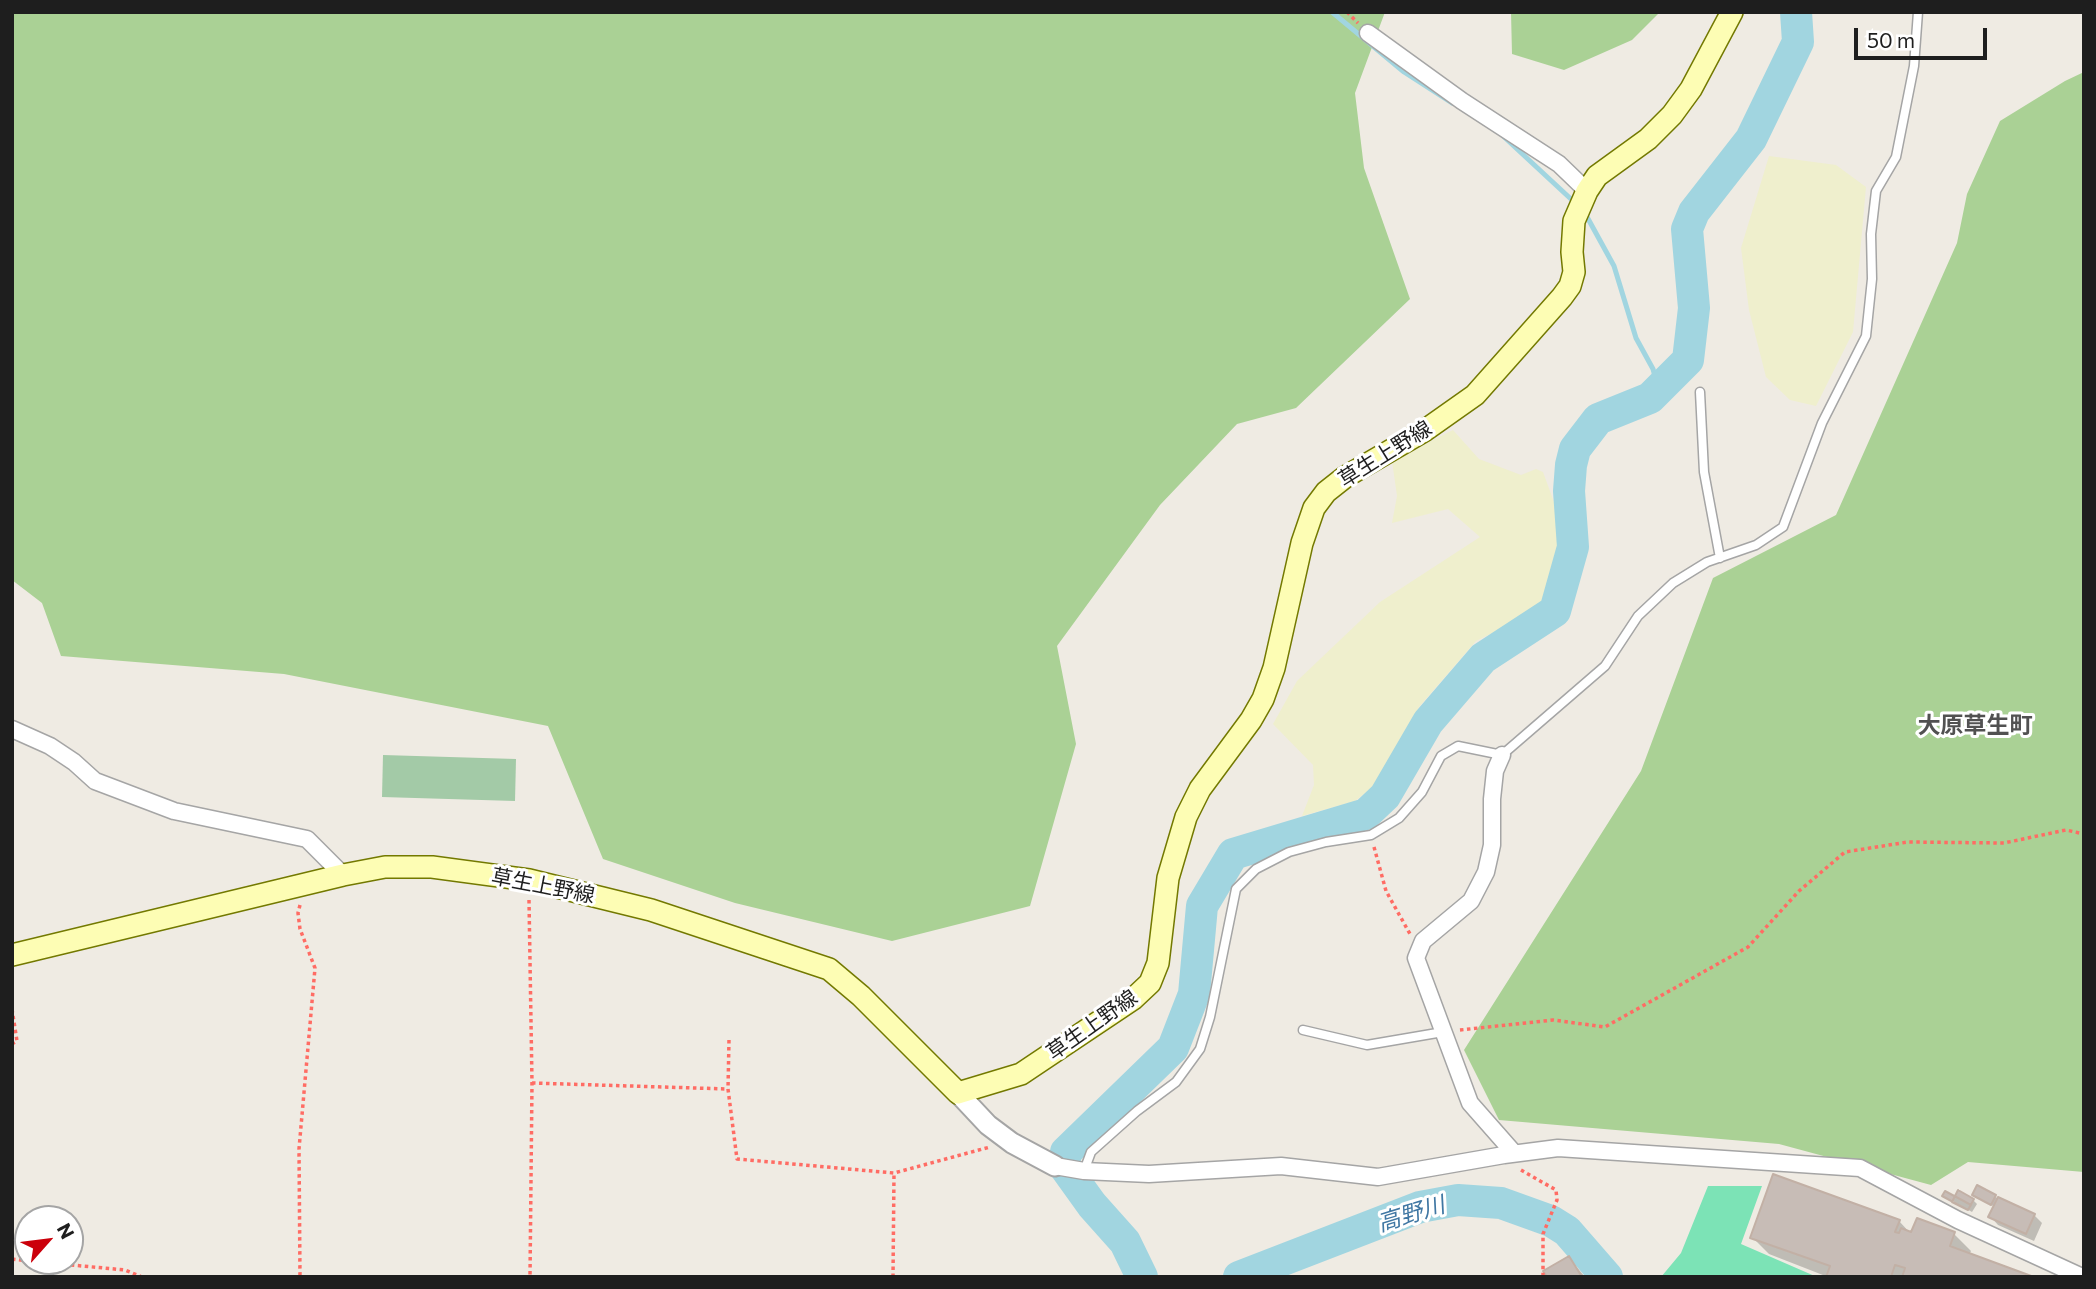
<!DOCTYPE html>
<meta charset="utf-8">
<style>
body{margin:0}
#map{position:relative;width:2096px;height:1289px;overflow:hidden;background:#efebe3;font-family:Commissioner,sans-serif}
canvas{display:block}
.frame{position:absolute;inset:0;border:14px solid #1e1e1e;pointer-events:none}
.north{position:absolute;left:14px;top:1205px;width:70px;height:70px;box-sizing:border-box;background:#fff;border:2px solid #a5a5a5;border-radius:50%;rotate:62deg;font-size:19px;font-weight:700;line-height:28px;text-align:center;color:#1e1e1e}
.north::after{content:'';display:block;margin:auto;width:24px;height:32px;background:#cb000b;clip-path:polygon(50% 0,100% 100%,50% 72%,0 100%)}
.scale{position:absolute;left:1854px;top:28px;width:133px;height:32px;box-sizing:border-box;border:4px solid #1e1e1e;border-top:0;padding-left:9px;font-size:21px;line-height:24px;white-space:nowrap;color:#1e1e1e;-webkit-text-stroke:5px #fff;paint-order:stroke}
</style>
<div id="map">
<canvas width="2096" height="1289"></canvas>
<div class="frame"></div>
<div class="north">N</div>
<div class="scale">50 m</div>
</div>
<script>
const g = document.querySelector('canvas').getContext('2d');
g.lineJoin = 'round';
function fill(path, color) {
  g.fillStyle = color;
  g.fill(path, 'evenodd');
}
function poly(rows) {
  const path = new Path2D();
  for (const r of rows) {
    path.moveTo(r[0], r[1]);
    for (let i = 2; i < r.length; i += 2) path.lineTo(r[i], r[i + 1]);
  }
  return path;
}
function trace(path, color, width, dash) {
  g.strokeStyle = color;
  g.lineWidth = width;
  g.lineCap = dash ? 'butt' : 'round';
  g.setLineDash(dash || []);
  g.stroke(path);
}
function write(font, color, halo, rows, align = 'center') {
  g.font = font + ' Commissioner,"Noto Sans JP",sans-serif';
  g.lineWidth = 6;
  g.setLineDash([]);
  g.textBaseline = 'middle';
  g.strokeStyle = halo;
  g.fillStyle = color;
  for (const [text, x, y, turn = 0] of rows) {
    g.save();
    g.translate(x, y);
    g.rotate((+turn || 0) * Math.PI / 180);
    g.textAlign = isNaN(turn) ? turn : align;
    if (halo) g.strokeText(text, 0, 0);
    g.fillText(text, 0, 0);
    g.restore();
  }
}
fill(poly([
 [1769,156,1836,165,1866,187,1853,332,1816,406,1790,400,1766,377,1749,310,1741,248],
 [1453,430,1479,459,1521,475,1536,469,1543,472,1554,502,1561,545,1556,577,1543,608,1476,641,1419,707,1387,776,1355,801,1302,816,1314,785,1313,765,1273,724,1297,681,1380,602,1480,537,1448,509,1392,523,1397,496,1392,461]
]), '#efefcd');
fill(poly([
 [12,12,1385,12,1355,93,1364,168,1410,299,1296,408,1237,424,1160,505,1057,646,1076,744,1030,906,892,941,735,903,603,859,548,726,284,674,61,656,42,603,12,580],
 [1511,12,1660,12,1632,40,1564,70,1512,54],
 [2084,72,2084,1172,1968,1162,1931,1185,1779,1144,1499,1120,1464,1050,1641,771,1713,578,1836,515,1957,243,1967,194,2000,121,2065,81]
]), '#aad195');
fill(poly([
 [383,755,516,759,515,801,382,797]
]), '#a3caa7');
fill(poly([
 [1708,1186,1762,1186,1741,1244,1817,1277,1661,1277,1681,1253]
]), '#7ce3b6');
fill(poly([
 [1974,1195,1995,1197,2034,1215,2042,1223,2034,1241,1998,1225,1991,1217,1995,1207],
 [1944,1196,1973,1200,1977,1204,1972,1212],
 [1899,1221,1912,1235,1954,1234,1971,1251,1969,1255,2029,1277,1828,1277,1769,1254,1752,1237],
 [1569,1258,1585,1277,1549,1277]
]), '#0003');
trace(poly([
 [1332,12,1404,72,1452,103],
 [1502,135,1572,200],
 [1586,215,1614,266,1636,338,1653,369,1658,387]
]), '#a1d5e0', 5);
trace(poly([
 [1142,1277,1125,1242,1092,1205,1064,1166,1066,1152,1173,1048,1194,994,1202,906,1233,854,1366,814,1385,796,1428,722,1483,658,1555,611,1573,547,1569,491,1571,465,1575,449,1598,419,1650,398,1688,360,1694,308,1687,229,1694,212,1751,139,1798,42,1796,12],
 [1239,1277,1420,1207,1458,1200,1501,1203,1551,1221,1567,1231,1607,1277]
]), '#a1d5e0', 32);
const building = poly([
 [1773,1174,1900,1220,1895,1232,1899,1233,1901,1228,1911,1232,1917,1218,1955,1232,1950,1246,2034,1277,1902,1277,1905,1268,1895,1265,1891,1277,1826,1277,1830,1266,1750,1238,1773,1174],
 [1977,1185,1996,1195,1991,1205,1972,1195,1977,1185],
 [1958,1190,1974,1199,1968,1210,1952,1202,1958,1190],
 [1945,1191,1971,1205,1968,1210,1942,1196,1945,1191],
 [1998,1197,2035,1214,2026,1234,1988,1217,1998,1197],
 [1569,1256,1582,1277,1547,1277,1543,1271,1569,1256]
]);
fill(building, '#c7bcb6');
trace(building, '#c2b0a5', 2);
const service = poly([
 [1700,392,1704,472,1720,558],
 [1303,1030,1367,1045,1443,1032],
 [1084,1171,1091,1152,1137,1111,1176,1082,1200,1049,1210,1017,1236,889,1256,869,1289,852,1326,842,1371,835,1399,818,1422,792,1441,756,1458,746,1502,755,1605,666,1638,616,1673,583,1707,562,1756,545,1783,527,1822,423,1866,336,1872,279,1871,234,1876,191,1896,157,1914,66,1918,12]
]);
const minor = poly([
 [1368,33,1462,101,1559,164,1587,191],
 [12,729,50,746,74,762,95,781,174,811,307,839,343,875],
 [1502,755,1495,771,1492,799,1492,845,1486,872,1471,901,1423,941,1416,958,1470,1103,1514,1153],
 [1055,1166,1084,1171,1149,1174,1281,1166,1378,1177,1504,1155,1558,1148,1860,1168,1958,1220,2082,1277]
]);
const tertiary = poly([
 [958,1093,988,1125,1012,1143,1055,1166]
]);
const secondary = poly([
 [12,955,343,875,385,867,432,867,529,880,651,910,829,969,861,996,958,1093,1021,1074,1133,999,1150,983,1158,963,1168,878,1186,817,1200,789,1251,720,1263,699,1274,668,1302,543,1314,508,1326,492,1345,477,1424,431,1475,395,1562,297,1570,286,1574,272,1572,252,1574,221,1587,191,1597,176,1648,139,1672,115,1691,89,1732,12]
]);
trace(service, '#a5a5a5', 11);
trace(minor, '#a5a5a5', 19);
trace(tertiary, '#a5a5a5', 23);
trace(secondary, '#737900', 24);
trace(poly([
 [1347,12,1358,23],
 [1374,847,1386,891,1410,934],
 [529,900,532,1083,530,1277],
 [300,905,298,913,300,929,315,968,299,1149,300,1277],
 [12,1009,17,1041,12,1044],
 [1460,1030,1553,1020,1605,1027,1748,947,1799,891,1845,852,1908,842,2004,843,2066,830,2084,834],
 [729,1040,728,1089,737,1159,894,1173,990,1147],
 [532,1083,728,1089],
 [1521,1170,1556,1190,1557,1200,1543,1234,1543,1277],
 [12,1259,28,1261],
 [29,1261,125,1270,142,1277],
 [893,1277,894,1173]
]), '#ff6c64', 3.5, [3.5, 3.5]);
trace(service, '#fff', 8);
trace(minor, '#fff', 16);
trace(tertiary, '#fff', 19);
trace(secondary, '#fdfdb4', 21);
write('21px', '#1e1e1e', '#fff', [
 ["草生上野線",1385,454,-32],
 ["草生上野線",543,886,11],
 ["草生上野線",1092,1025,-35]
]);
write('bold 23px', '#515151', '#fff', [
 ["大原草生町",1975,725]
]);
write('italic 23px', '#4077a3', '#fff', [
 ["高野川",1411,1214,-17]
]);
</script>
